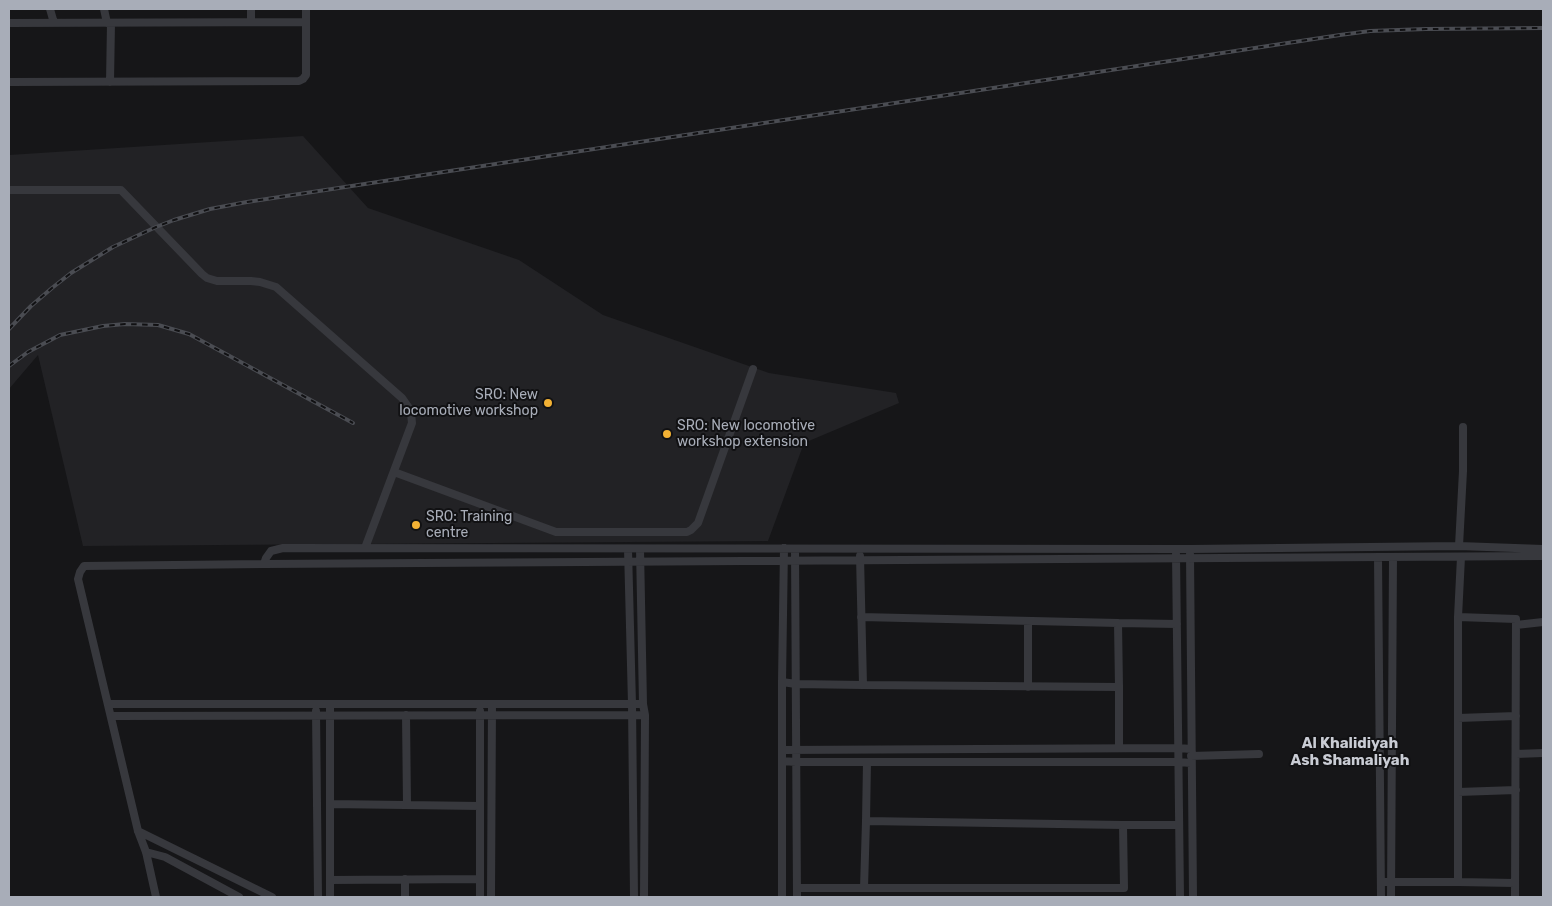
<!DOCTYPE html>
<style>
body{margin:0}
#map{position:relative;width:1552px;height:906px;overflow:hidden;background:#161618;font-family:Rubik,sans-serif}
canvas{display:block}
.frame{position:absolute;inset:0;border:10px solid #a8adb8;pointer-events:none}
</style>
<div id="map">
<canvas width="1552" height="906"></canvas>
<div class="frame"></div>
</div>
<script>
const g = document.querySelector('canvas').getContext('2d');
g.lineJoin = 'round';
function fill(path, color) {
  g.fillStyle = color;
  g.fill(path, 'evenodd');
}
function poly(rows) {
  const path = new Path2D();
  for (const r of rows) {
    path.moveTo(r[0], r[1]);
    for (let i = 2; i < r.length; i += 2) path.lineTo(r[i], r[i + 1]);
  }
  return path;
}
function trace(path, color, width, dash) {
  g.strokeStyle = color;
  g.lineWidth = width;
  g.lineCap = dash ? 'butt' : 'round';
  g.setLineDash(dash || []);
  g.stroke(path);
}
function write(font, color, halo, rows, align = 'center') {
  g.font = font + ' Rubik,sans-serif';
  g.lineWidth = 4;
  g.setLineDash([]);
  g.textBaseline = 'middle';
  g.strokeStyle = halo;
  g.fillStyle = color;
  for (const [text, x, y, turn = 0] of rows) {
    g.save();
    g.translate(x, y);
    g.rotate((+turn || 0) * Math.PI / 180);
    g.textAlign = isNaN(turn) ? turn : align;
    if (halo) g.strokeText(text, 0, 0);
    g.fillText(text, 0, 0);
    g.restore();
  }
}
fill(poly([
 [303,136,368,208,519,260,603,315,769,373,896,393,899,403,804,443,768,541,83,546,38,355,9,389,9,155]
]), '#222225');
trace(poly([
 [50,9,54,23],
 [104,9,107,23],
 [251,22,251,9],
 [9,23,306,22],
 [9,82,299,81,303,79,306,75,306,9],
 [110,82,111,23],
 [9,190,121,190,202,274,207,278,217,281,251,281,260,282,276,287,402,398,409,408,411,413,412,423,365,548],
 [394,472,556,532,687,532,691,530,698,523,753,369],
 [1459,546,1463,471,1463,427],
 [628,549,632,704,634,897],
 [640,549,643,704,645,715,644,897],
 [795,549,797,897],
 [1543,549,1459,546,1190,549,283,548,271,551,266,558,264,564,1543,556],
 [1176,554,1180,897],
 [1190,554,1193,897],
 [1378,557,1381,897],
 [1461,557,1458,617,1516,619,1515,897],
 [861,617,1118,623],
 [1028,621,1028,687],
 [1516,625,1543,622],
 [782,682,796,684,863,685,860,556],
 [863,685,1119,687,1119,748],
 [1119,687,1118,623,1177,624],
 [108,704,643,704],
 [330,704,330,897],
 [316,711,318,897],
 [480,711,480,897],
 [406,715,407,805],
 [111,716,645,715],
 [1458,718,1516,716],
 [782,750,1178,748,1191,749],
 [1516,754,1543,753],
 [1191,756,1259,754],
 [782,761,796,762,1178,762,1191,763],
 [1458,792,1516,790],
 [330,804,480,806],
 [1123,825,1179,825],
 [138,831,272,897],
 [146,852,165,857,239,897],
 [330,880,480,879],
 [1381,882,1458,882,1458,617],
 [1458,882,1515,883],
 [797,888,1124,888,1123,825,866,821,867,762],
 [864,888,866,821],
 [156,897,146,852,138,831,78,579,80,572,84,566,264,564],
 [405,897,405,879],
 [491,897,492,704],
 [782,897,782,682,784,548],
 [1391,897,1393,557]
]), '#37383d', 8);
const rail = poly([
 [9,329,31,306,52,288,71,273,113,247,156,227,174,220,210,209,247,202,1340,35,1370,31,1426,29,1543,28],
 [9,366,28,352,60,335,103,326,125,324,158,325,189,334,353,423]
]);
trace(rail, '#4a4c52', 4);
trace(rail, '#111113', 2, [5.5]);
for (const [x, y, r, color] of [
 [548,403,5,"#f2b134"],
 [667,434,5,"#f2b134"],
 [416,525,5,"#f2b134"]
]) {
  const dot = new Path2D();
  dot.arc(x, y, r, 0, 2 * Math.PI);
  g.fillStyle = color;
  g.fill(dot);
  trace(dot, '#111113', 2);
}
write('14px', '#a8adb8', '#111113', [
 ["SRO: New",538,395,"right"],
 ["locomotive workshop",538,411,"right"],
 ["SRO: New locomotive",677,426],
 ["workshop extension",677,442],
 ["SRO: Training",426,517],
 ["centre",426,533]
], 'left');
write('bold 15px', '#c9ccd4', '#111113', [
 ["Al Khalidiyah",1350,744],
 ["Ash Shamaliyah",1350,761]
]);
</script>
